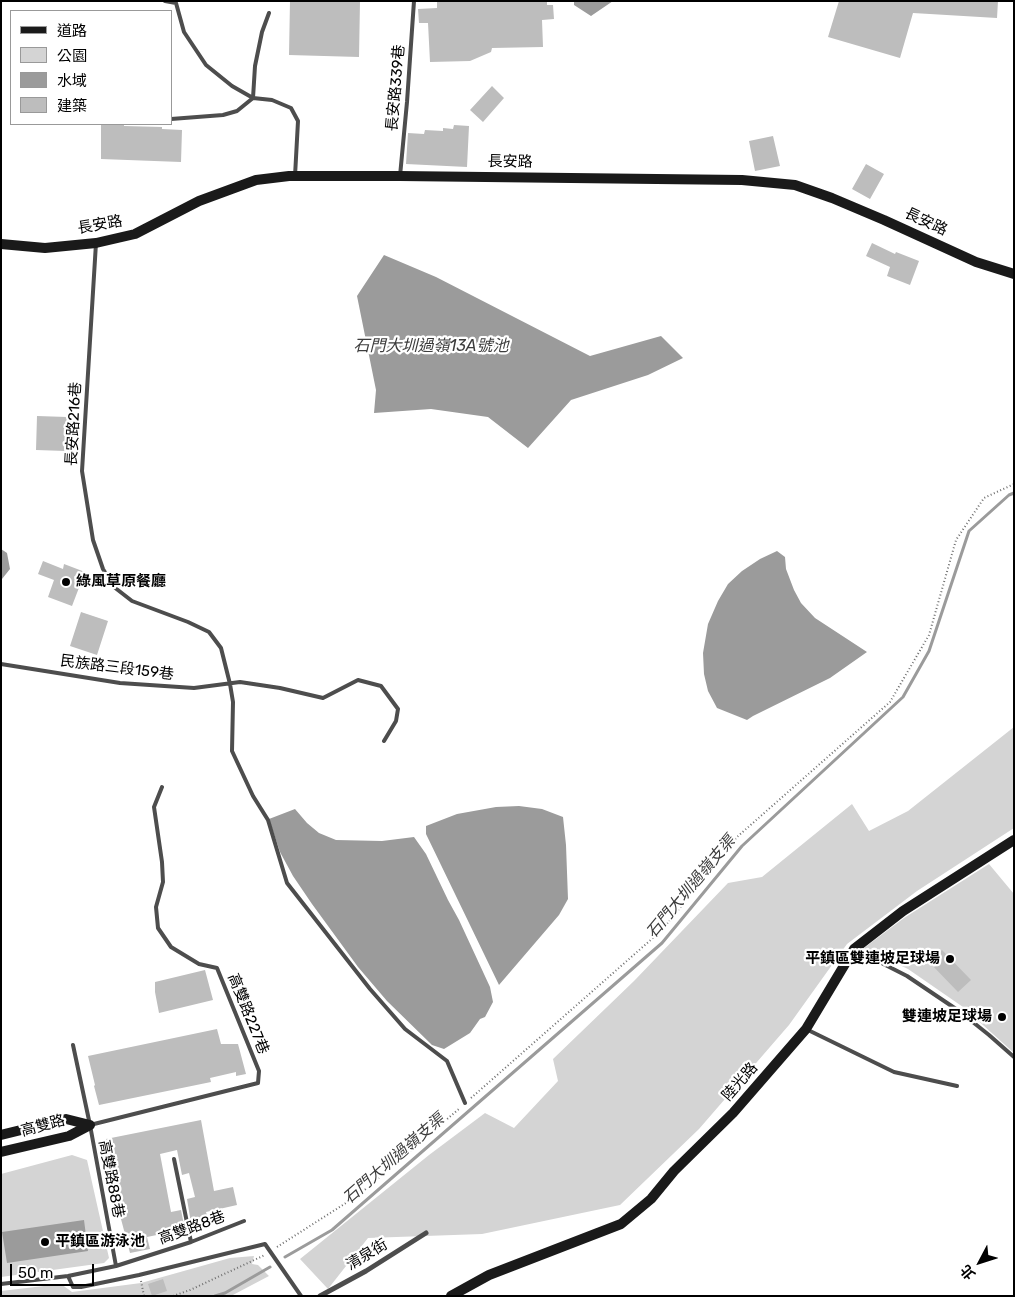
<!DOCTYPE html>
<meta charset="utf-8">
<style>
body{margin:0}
#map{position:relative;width:1015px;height:1297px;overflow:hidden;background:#fff;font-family:Rubik,"Noto Sans TC",sans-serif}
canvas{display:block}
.frame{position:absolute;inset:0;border:2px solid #000;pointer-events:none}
.legend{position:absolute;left:10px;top:10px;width:162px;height:115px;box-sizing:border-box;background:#fff;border:1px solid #999;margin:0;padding:6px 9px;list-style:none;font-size:15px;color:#000}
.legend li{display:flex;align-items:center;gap:10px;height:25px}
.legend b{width:25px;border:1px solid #999}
.north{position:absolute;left:955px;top:1237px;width:50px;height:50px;-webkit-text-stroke:4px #fff;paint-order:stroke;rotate:230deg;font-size:14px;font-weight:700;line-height:20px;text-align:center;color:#000}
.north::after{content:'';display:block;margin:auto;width:18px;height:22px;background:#000;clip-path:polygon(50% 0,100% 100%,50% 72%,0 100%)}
.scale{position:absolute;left:10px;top:1264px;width:84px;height:22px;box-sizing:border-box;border:2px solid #000;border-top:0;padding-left:6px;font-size:15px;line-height:18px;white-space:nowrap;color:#000;-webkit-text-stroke:4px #fff;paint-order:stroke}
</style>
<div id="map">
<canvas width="1015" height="1297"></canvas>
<div class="frame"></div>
<ul class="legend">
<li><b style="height:6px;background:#1a1a1a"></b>道路</li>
<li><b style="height:14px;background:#d4d4d4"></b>公園</li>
<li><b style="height:14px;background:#9b9b9b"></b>水域</li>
<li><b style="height:14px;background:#bdbdbd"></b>建築</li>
</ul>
<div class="north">北</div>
<div class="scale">50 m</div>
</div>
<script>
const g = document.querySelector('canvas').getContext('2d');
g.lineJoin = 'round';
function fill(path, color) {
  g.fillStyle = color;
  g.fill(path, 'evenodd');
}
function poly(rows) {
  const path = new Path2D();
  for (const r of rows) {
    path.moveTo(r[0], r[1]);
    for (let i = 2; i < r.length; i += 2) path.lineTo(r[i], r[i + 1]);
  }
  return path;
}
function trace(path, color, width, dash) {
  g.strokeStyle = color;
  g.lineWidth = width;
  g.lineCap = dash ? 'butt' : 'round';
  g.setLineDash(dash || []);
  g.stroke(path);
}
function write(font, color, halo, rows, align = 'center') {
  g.font = font + ' Rubik,"Noto Sans TC",sans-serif';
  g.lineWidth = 4.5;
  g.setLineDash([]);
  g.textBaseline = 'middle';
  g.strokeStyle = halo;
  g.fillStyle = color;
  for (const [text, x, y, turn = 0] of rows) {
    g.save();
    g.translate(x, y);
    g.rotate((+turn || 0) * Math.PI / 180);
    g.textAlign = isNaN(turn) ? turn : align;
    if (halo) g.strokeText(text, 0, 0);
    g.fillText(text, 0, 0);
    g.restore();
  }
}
fill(poly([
 [1014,727,1014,828,917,891,847,944,789,1025,699,1129,620,1205,482,1234,368,1238,328,1289,300,1259,429,1155,485,1113,514,1128,558,1081,553,1059,634,981,728,883,762,877,852,804,869,831,908,811],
 [989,864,1014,894,1014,1053,963,1007,908,969,864,948,904,918],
 [72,1155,87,1160,109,1258,104,1263,1,1277,1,1174],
 [254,1256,252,1264,258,1265,269,1276,231,1296,1,1296,1,1291,61,1284,72,1292,141,1283,230,1258]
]), '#d4d4d4');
fill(poly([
 [574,1,613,1,591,16,574,5],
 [384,255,436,277,590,356,661,336,683,358,648,375,571,400,528,448,488,417,431,409,374,413,376,390,357,296],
 [1,549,7,553,10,569,2,579],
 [777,551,785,557,786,569,794,590,801,603,815,618,867,652,830,678,753,716,747,720,717,708,708,691,704,674,703,653,708,624,718,601,728,584,742,571,760,559],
 [519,806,542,809,563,817,566,845,568,899,559,915,499,985,426,834,426,826,457,814,496,807],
 [295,809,307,823,319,833,336,840,382,841,414,837,426,854,448,900,459,920,490,987,493,1002,485,1017,480,1019,470,1033,444,1049,432,1045,387,1001,358,967,312,904,293,876,280,852,269,819],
 [84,1220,88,1251,7,1263,2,1232]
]), '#9b9b9b');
trace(poly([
 [285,1257,332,1230,662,943,742,846,903,697,929,651,969,531,1009,495,1014,493],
 [215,1296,225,1293,270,1267]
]), '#9b9b9b', 3);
fill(poly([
 [290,1,360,1,359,57,289,55],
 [437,1,547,1,547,5,553,5,554,19,542,20,543,47,492,48,491,52,470,61,430,62,428,23,419,23,418,9,437,8],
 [839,1,998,1,997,18,913,13,900,58,828,37],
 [492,86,504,98,483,122,470,110],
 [101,124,124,124,124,126,162,127,162,129,182,130,181,162,101,159],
 [454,125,469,126,467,167,406,164,408,133,424,134,425,130,443,131,443,128,453,129],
 [773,136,780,166,755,171,749,141],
 [866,164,884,174,870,199,852,189],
 [872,243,895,254,896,252,919,261,910,285,887,276,890,267,866,256],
 [37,416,67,417,66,451,36,450],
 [43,561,63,569,64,564,85,572,72,606,48,597,54,580,38,574],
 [81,612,108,621,97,655,70,646],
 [942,950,971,980,958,992,929,962],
 [205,970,213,1000,159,1013,155,992,155,982],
 [217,1029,221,1044,238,1044,246,1074,236,1076,236,1072,210,1078,211,1082,99,1105,94,1086,95,1085,88,1056],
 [201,1120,214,1191,233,1187,237,1205,206,1212,208,1219,191,1223,187,1199,195,1197,189,1173,182,1175,177,1150,160,1154,171,1212,181,1210,184,1225,180,1226,181,1230,147,1237,150,1249,130,1253,117,1204,121,1203,118,1189,119,1188,115,1164,112,1164,106,1139],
 [163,1279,167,1291,152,1296,148,1284]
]), '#bdbdbd');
trace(poly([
 [471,1098,662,930,737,837,890,702,929,635,956,540,984,498,1014,484],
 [277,1247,360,1194,460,1108],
 [141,1281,144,1296],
 [173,1296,190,1290,265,1255]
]), '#6f6f6f', 2, [1, 2.5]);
trace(poly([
 [165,1,176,3,184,32,206,65,232,86,253,98,255,66,262,32,269,13],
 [171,119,223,115,237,111,253,98,272,100,291,108,298,121,295,176],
 [400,176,407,102,414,1],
 [96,243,82,471,93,540,103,569,114,587,132,601,188,622,209,632,221,648,230,684,233,702,232,751,253,796,268,820,287,883,370,989,405,1029,447,1061,465,1103],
 [1,664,120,683,194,688,240,682,280,688,323,698,358,680,381,686,398,709,396,721,384,741],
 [854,949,907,976,959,1011,989,1035,1014,1057],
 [808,1030,894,1072,957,1086],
 [73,1045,90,1125,116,1266],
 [90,1125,258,1083,259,1071,217,968,199,964,171,947,158,928,156,907,163,882,162,862,154,807,162,787],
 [174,1159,191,1242],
 [68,1276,73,1287,81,1287,139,1275,265,1244,301,1296],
 [1,1284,68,1276,116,1266,191,1242,244,1221]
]), '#4d4d4d', 4);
trace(poly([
 [320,1296,366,1271,426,1233]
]), '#4d4d4d', 5);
trace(poly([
 [1,244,45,248,96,243,135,234,199,201,256,180,289,176,400,176,742,180,795,185,832,198,884,220,976,262,1014,274],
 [1,1135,66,1119,90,1125],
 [1,1152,69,1136,90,1125],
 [451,1296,489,1275,621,1224,651,1199,674,1171,733,1113,806,1029,854,949,903,911,1014,840]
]), '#1a1a1a', 10);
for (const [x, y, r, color] of [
 [66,582,5,"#000"],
 [950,959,5,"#000"],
 [1002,1017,5,"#000"],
 [45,1242,5,"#000"]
]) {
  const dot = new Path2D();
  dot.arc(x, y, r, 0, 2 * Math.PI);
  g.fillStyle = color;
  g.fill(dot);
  trace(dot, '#fff', 2);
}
write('15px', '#000', '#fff', [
 ["長安路339巷",396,88,-85],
 ["長安路",510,162,1],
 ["長安路",926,222,25],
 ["長安路",100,225,-10],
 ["長安路216巷",74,424,-87],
 ["民族路三段159巷",117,668,7],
 ["高雙路227巷",248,1014,68],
 ["陸光路",740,1082,-49],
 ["高雙路",43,1126,-15],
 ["高雙路88巷",111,1179,79],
 ["高雙路8巷",192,1228,-20],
 ["清泉街",367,1255,-31]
]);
write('bold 15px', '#000', '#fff', [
 ["綠風草原餐廳",76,582],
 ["平鎮區雙連坡足球場",940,959,"right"],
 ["雙連坡足球場",992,1017,"right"],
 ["平鎮區游泳池",55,1242]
], 'left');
write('italic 16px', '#3c3c3c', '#fff', [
 ["石門大圳過嶺13A號池",431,346],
 ["石門大圳過嶺支渠",691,887,-50],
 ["石門大圳過嶺支渠",394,1159,-41]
]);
</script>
